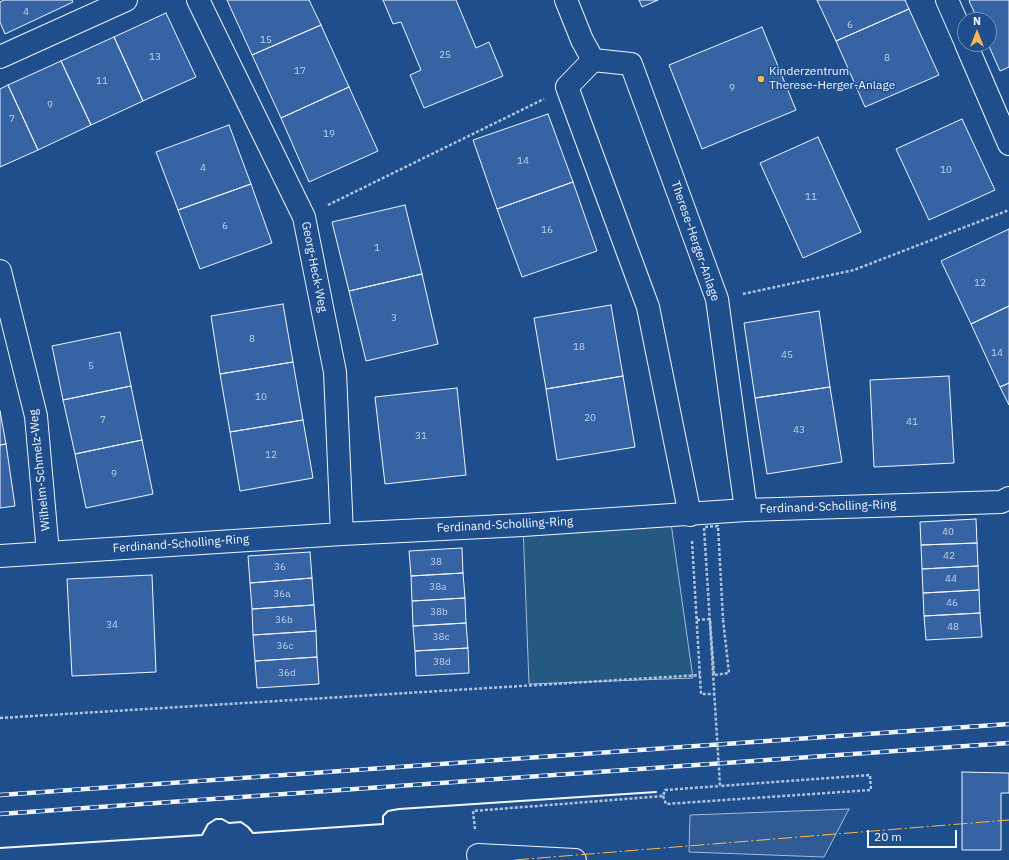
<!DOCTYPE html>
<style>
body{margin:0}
#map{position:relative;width:1009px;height:860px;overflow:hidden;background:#1f4e8c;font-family:"IBM Plex Sans",sans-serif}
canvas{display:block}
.north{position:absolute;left:957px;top:12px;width:40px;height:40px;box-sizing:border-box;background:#1f4e8c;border:1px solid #7391ba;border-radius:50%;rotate:0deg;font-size:11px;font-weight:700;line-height:16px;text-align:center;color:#f2f6ff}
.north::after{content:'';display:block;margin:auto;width:14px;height:18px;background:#ffb74d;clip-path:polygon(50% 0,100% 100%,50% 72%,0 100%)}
.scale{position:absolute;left:867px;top:830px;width:90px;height:18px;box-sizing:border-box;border:2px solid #f2f6ff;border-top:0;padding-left:5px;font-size:12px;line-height:14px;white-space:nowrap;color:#f2f6ff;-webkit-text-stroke:3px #1f4e8c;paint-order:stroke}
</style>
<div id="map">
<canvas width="1009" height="860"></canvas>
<div class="north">N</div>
<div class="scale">20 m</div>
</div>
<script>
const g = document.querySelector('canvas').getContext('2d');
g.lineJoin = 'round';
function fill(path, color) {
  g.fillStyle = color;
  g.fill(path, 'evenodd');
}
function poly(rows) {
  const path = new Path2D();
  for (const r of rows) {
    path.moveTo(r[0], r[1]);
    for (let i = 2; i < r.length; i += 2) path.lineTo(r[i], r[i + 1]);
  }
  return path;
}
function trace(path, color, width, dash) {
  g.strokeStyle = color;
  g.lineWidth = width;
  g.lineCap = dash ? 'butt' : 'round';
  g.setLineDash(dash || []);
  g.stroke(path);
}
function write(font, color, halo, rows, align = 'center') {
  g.font = font + ' "IBM Plex Sans",sans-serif';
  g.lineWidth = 3;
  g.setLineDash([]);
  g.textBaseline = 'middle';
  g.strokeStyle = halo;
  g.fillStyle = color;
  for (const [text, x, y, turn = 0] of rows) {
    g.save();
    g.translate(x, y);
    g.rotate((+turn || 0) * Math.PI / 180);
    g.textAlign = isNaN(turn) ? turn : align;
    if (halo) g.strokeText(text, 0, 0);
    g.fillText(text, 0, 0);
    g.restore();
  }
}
const green = poly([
 [670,516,693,678,529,684,523,525,670,516]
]);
fill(green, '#245a82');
trace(green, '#a8bbd7', 1);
const parking = poly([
 [849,809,824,857,689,852,690,815,849,809]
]);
fill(parking, '#305b95');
trace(parking, '#a8bbd7', 1);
const building = poly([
 [4,0,72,0,73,2,5,34,0,22,0,2,4,0],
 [227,0,309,0,321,25,252,55,227,0],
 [383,0,456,0,476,48,489,42,503,76,424,108,410,75,421,70,401,22,393,24,383,0],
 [639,0,658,0,642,7,639,0],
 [817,0,905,0,909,9,836,41,817,0],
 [970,0,1009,0,1009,67,1000,71,988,44,989,20,978,20,969,1,970,0],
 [909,9,939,75,865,107,836,41,909,9],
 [166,13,196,77,143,101,114,37,166,13],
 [321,25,349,87,281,118,252,55,321,25],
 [762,27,796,110,702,149,669,65,762,27],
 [114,37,143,101,91,125,61,61,114,37],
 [61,61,91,125,38,150,8,85,61,61],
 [8,85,38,150,0,167,0,89,8,85],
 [349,87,378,151,309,182,281,118,349,87],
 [548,114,573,182,497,209,473,140,548,114],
 [962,119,995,190,929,220,896,149,962,119],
 [229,125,251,184,178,210,156,152,229,125],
 [818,137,861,232,803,258,760,163,818,137],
 [573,182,597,251,522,277,497,209,573,182],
 [251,184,272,243,200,269,178,210,251,184],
 [405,205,422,274,349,291,332,222,405,205],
 [1009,229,1009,306,971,324,941,261,1009,229],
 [422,274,438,344,366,361,349,291,422,274],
 [283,304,293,362,220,374,211,316,283,304],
 [611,305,623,376,546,389,534,318,611,305],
 [1009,306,1009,383,1000,387,971,324,1009,306],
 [819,311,830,387,755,398,744,323,819,311],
 [120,332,131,386,63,400,52,346,120,332],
 [293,362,303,420,230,432,220,374,293,362],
 [623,376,635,447,557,460,546,389,623,376],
 [949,376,954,463,874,467,870,380,949,376],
 [1009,383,1009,405,1000,387,1009,383],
 [131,386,142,440,75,454,63,400,131,386],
 [830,387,842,462,767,474,755,398,830,387],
 [457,388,466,475,385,484,375,397,457,388],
 [0,411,6,444,0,445,0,411],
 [303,420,313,478,240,491,230,432,303,420],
 [142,440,153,494,86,508,75,454,142,440],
 [6,444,15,506,0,508,0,445,6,444],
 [976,519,977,543,921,545,920,522,976,519],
 [977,543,978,566,922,569,921,545,977,543],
 [462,548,463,573,411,576,409,551,462,548],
 [310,552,312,578,250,583,248,556,310,552],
 [978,566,979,590,923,593,922,569,978,566],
 [463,573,465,598,412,601,411,576,463,573],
 [152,575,156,672,72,676,67,579,152,575],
 [312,578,314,605,252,609,250,583,312,578],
 [979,590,980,613,924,616,923,593,979,590],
 [465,598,466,623,413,626,412,601,465,598],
 [314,605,316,631,253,635,252,609,314,605],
 [980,613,982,637,926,640,924,616,980,613],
 [466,623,468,648,415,651,413,626,466,623],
 [316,631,317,657,255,661,253,635,316,631],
 [468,648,469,673,416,676,415,651,468,648],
 [317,657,319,684,257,688,255,661,317,657],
 [962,772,1009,773,1009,793,1001,793,1001,850,962,850,962,772]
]);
fill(building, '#3563a3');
trace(building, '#f2f6ff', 1);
const minor = poly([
 [198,0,304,217,335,372,342,534],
 [566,0,582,40,593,60],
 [947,0,965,41],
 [966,44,1009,144],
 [0,57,126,0],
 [593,60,631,64,717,299,746,510],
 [593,60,567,87,648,307,690,515],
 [0,271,36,416,48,553],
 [0,556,342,534,523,525,746,510,1001,502,1009,498],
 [478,855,575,860]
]);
trace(minor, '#f2f6ff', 24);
trace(poly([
 [328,205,544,99],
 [743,294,854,270,1009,210],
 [692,541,701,694,715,694],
 [697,620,710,619,714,675,729,673,723,619],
 [0,718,700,675],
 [475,829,473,811,663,796,665,790,720,786]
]), '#b3c4dc', 2.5, [3, 2]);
trace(minor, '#1f4e8c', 22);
const rail = poly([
 [0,795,1009,724],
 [0,814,1009,743]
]);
trace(rail, '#f2f6ff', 4.5);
trace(rail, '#1f4e8c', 3, [9]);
trace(poly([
 [663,796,666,804,871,790,870,775,720,786,704,527,718,526,723,619]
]), '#b3c4dc', 2.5, [3, 2]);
trace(poly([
 [0,848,202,835,208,824,216,819,222,819,229,823,241,822,248,827,253,833,383,824,383,816,388,811,399,809,656,792]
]), '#f2f6ff', 2);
trace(poly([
 [515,860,1009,820]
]), '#ffb74d', 1, [14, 3, 2, 3]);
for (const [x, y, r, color] of [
 [761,79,4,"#ffb74d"]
]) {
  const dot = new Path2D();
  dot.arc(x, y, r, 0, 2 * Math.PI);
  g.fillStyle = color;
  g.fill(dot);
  trace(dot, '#1f4e8c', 1.5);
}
write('10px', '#c3d1e8', null, [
 ["4",26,12],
 ["6",850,25],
 ["15",266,40],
 ["25",445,55],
 ["13",155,57],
 ["8",887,58],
 ["17",300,71],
 ["11",102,81],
 ["9",732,88],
 ["9",50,105],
 ["7",12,119],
 ["19",329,134],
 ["14",523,161],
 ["4",203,168],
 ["10",946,170],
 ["11",811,197],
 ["6",225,226],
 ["16",547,230],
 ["1",377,248],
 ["12",980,283],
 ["3",394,318],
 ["8",252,339],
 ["18",579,347],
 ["14",997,353],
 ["45",787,355],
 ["5",91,366],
 ["10",261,397],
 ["20",590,418],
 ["7",103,420],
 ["41",912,422],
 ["43",799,430],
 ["31",421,436],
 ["12",271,455],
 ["9",114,474],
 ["40",948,532],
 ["42",949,556],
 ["38",436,562],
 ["36",280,567],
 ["44",951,579],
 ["38a",438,587],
 ["36a",282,594],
 ["46",952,603],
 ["38b",439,612],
 ["36b",284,620],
 ["34",112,625],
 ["48",953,627],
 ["38c",441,637],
 ["36c",285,646],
 ["38d",442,662],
 ["36d",287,673]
]);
write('12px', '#f2f6ff', '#1f4e8c', [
 ["Kinderzentrum",769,72],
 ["Therese-Herger-Anlage",769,86]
], 'left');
write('12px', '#f2f6ff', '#1f4e8c', [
 ["Therese-Herger-Anlage",695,241,71],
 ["Georg-Heck-Weg",314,267,79],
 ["Wilhelm-Schmelz-Weg",40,470,-96],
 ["Ferdinand-Scholling-Ring",828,507,-2],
 ["Ferdinand-Scholling-Ring",505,525,-3],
 ["Ferdinand-Scholling-Ring",181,544,-4]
]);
</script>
